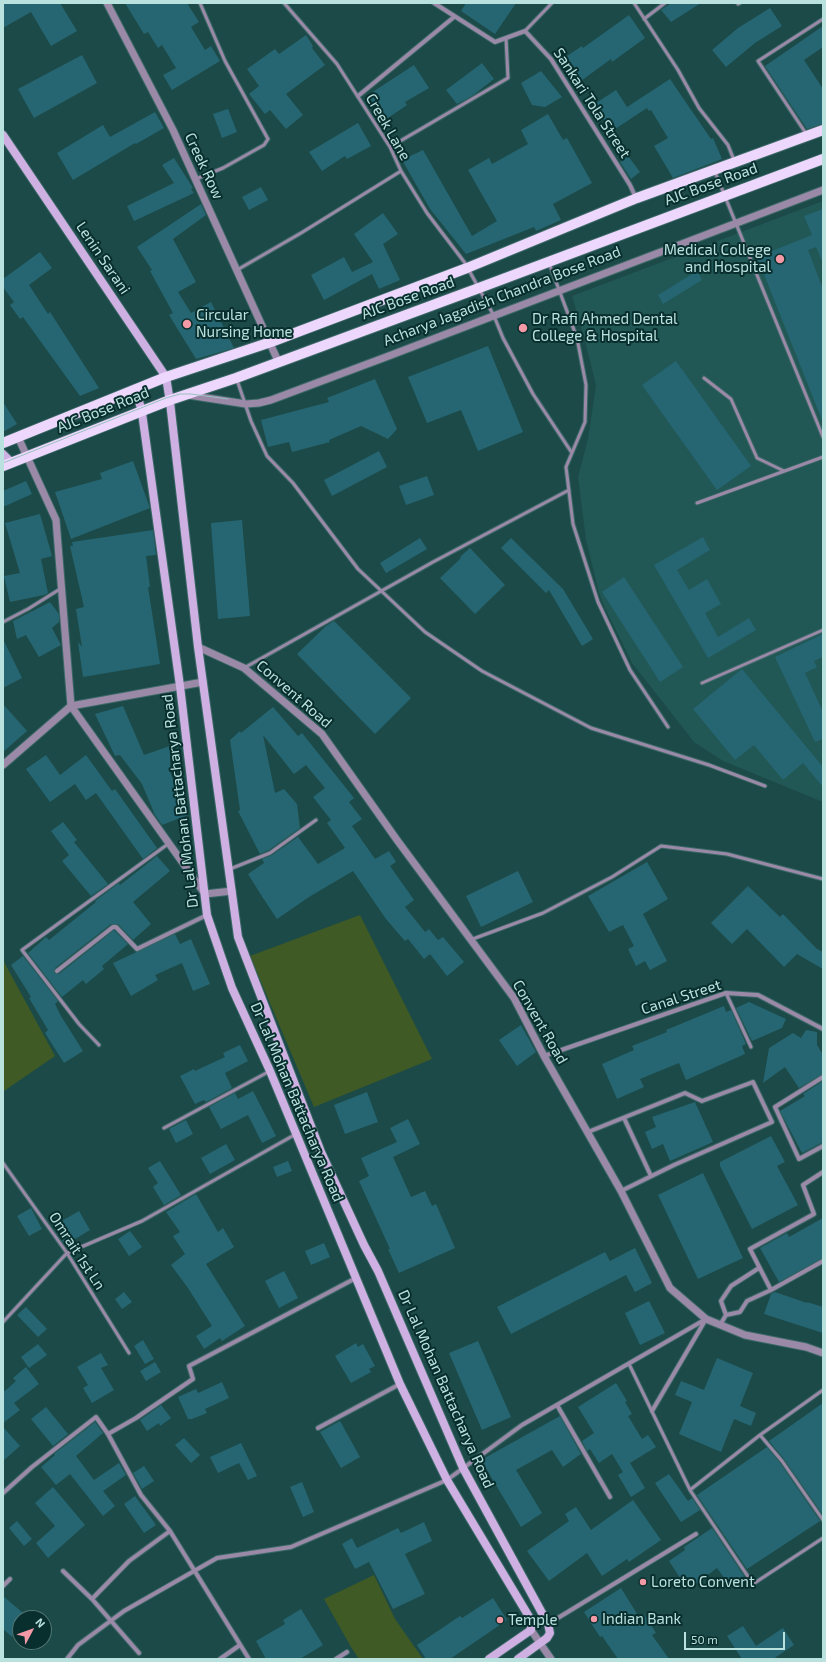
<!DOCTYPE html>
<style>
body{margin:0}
#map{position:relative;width:826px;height:1662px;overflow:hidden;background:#1c4a48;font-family:"Exo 2",sans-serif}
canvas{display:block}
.frame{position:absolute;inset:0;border:4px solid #b9e1de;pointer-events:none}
.north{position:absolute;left:12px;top:1610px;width:40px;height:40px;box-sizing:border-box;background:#082e2d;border:1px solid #4f7674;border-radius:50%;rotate:49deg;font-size:11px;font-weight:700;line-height:16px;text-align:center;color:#b9e1de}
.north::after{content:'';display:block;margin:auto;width:14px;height:18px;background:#f49aa6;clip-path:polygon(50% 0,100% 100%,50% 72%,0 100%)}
.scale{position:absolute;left:684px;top:1632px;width:101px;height:18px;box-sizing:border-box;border:2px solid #b9e1de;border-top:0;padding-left:5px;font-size:12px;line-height:14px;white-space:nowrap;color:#b9e1de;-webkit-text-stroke:3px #082e2d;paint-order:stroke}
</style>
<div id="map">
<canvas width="826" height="1662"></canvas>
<div class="frame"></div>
<div class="north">N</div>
<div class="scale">50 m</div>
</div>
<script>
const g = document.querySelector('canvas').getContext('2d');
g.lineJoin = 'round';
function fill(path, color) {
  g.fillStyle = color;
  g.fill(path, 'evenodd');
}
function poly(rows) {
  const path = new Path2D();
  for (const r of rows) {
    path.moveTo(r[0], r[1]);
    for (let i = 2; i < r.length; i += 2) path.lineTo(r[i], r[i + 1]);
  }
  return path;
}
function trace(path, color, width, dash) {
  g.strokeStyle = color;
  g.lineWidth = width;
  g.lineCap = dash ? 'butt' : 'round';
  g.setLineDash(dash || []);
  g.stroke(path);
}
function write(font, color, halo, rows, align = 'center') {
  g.font = font + ' "Exo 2",sans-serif';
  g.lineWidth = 4;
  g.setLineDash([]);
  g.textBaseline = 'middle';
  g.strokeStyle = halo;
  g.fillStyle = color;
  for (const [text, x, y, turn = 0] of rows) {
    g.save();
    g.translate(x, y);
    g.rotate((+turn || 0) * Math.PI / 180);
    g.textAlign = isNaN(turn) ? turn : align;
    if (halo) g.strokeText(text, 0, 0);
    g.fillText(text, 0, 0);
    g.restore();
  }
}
fill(poly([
 [823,201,823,802,723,761,694,742,632,663,605,608,599,593,586,540,578,477,588,439,596,385,583,333,572,296]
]), '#215755');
fill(poly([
 [360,915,432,1059,314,1107,250,956],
 [3,960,55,1056,4,1091,3,1090],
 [374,1575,395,1619,423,1659,359,1659,351,1647,324,1599]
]), '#3f5a24');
fill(poly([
 [3,3,60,3,77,31,51,46,31,12,3,28],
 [125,3,187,3,199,22,191,27,205,50,211,46,220,61,172,90,163,75,176,68,162,45,158,48,148,32,144,34],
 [466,3,516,3,495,34,461,11],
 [671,3,701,3,671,22,661,10],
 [770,8,782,26,755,43,726,67,712,50,738,28],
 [629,15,645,38,612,62,611,59,578,83,561,60,582,46,583,48],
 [823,26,823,47,804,60,823,89,823,124,807,129,765,66],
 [306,35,313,46,312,48,325,65,286,94,303,115,286,129,270,110,265,114,249,94,259,86,247,69,275,49,279,54],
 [82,55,97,83,34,118,18,89],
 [482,63,494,79,472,96,457,104,446,90],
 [414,65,429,88,405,102,407,105,385,120,368,95],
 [541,71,562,97,545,107,532,105,521,83],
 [670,79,711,139,713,138,722,159,673,178,654,146,668,138,651,110,649,111,647,108,612,131,593,105,616,90,627,107],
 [228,109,237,132,222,138,213,114],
 [155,112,164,128,136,144,135,143,73,180,57,153,103,125,110,137],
 [548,114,563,140,567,138,592,183,553,204,561,220,536,231,534,227,466,254,430,209,402,160,423,150,472,236,497,221,468,170,489,158,492,164,528,144,521,130],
 [358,123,371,146,347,159,345,156,322,171,309,152],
 [628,156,640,172,631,179,620,162],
 [174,158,193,188,191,189,194,193,134,221,127,206,174,183,162,165],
 [261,187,268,200,249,210,242,197],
 [201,204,206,215,173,239,196,282,178,292,191,313,211,302,234,348,196,359,169,315,173,313,150,271,152,270,137,247],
 [823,209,823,263,816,247,808,250,823,289,822,420,757,257,812,235,804,216],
 [383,213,398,234,383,244,400,280,379,289,372,274,324,300,311,275,344,257,352,272,373,262,354,234],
 [40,252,52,268,29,285,48,314,50,312,99,388,80,396,23,317,20,319,10,305,14,302,3,287,3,279],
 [697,271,702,280,663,304,658,295],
 [488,346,523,432,478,451,461,410,427,423,408,377],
 [676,361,751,466,717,490,642,385],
 [375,379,397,429,388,439,361,426,329,440,330,442,292,452,289,442,268,447,261,420,329,402,327,398],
 [3,402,17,424,3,432],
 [379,451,387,467,332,496,324,480],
 [133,461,150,508,71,539,55,492,102,479,100,473],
 [427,476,434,495,406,505,399,486],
 [26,481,32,494,3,507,3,491],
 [40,514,52,556,41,559,48,593,44,595,10,602,4,576,20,573,5,523],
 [242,520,250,616,218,619,211,523],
 [153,530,156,555,146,556,150,587,148,587,160,664,83,677,78,642,82,647,76,609,84,607,70,546,73,546,72,542],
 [703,537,710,550,677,570,689,590,707,579,721,604,705,613,718,637,749,618,756,630,708,658,654,565],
 [420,538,427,549,386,573,380,563],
 [511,538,563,589,593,639,582,646,549,590,546,593,501,548],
 [470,548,505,585,475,614,440,578,461,558,460,557],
 [624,577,683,667,660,682,602,592],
 [50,602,59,614,59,622,52,628,61,645,39,657,26,635,17,639,13,621],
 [334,621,411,698,375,734,297,654,326,626],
 [823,634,823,657,814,661,817,667,805,673,823,712,823,739,815,742,775,657],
 [3,639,22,678,3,688],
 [742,669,823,767,823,787,803,763,783,780,754,745,735,760,693,709],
 [3,704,27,731,3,752],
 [123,706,144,755,170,746,170,772,188,815,162,825,155,815,142,784,120,755,115,756,95,714],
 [273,707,298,736,302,733,354,798,349,802,362,819,352,826,375,859,389,851,396,862,390,866,414,900,405,907,425,932,429,929,438,940,443,937,464,962,447,976,430,954,424,959,408,939,405,941,386,919,353,871,309,897,277,919,263,898,248,874,264,863,262,859,272,855,298,837,318,864,345,848,327,823,331,820,313,797,325,788,306,765,294,774,263,735,275,793,284,789,297,804,300,828,269,850,260,854,238,811,240,810,230,740,240,731,241,733],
 [46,755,60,775,86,755,112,791,115,789,157,848,143,859,96,793,86,800,75,784,50,802,26,769],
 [63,822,77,840,74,842,108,884,91,896,62,861,69,855,51,831],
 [157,856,170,871,133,902,151,924,133,940,118,924,111,924,55,968,54,973,59,974,114,930,128,944,102,966,104,969,86,984,83,980,62,997,28,953,46,937,49,940,96,902,95,901,119,883,120,885],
 [647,862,668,899,643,914,667,961,650,970,645,961,636,966,628,949,634,946,623,925,609,932,588,896],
 [518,871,533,902,481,927,466,896],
 [748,886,780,917,783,914,817,949,823,952,823,969,797,954,784,967,747,929,732,944,711,923],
 [175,934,180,944,191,939,210,984,193,991,182,963,155,975,158,980,131,996,113,963],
 [23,956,58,1001,55,1004,61,1016,83,1051,64,1063,45,1033,48,1030,29,998,31,997,11,965],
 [749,1002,786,1019,782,1028,752,1041,736,1008],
 [724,1006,726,1012,731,1010,746,1044,742,1046,745,1054,686,1080,679,1063,640,1079,644,1087,617,1099,602,1064,634,1050,632,1046,667,1032,666,1030],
 [521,1025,536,1052,517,1066,499,1040],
 [806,1030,817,1032,817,1045,823,1055,823,1074,799,1088,785,1067,763,1083,769,1048,793,1033,801,1038],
 [240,1045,248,1061,225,1073,232,1088,206,1102,204,1100,195,1104,180,1076,194,1069,195,1071,225,1057,223,1053],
 [823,1081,823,1142,802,1153,780,1111,805,1096,803,1094],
 [253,1091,276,1136,262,1143,248,1115,221,1129,209,1107,235,1093,238,1099],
 [367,1092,378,1122,345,1134,334,1105],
 [695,1102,713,1142,670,1161,663,1144,652,1149,645,1132,656,1127,652,1117],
 [408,1119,420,1144,393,1157,411,1197,425,1191,432,1206,436,1204,455,1248,399,1273,388,1249,390,1249,359,1181,369,1176,361,1158,397,1142,390,1128],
 [186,1120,193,1134,176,1143,169,1129],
 [771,1136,785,1162,777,1166,798,1205,752,1229,720,1166,720,1162],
 [226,1144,235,1160,210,1174,201,1158],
 [160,1161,181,1195,164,1205,153,1187,158,1183,148,1168],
 [288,1161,292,1171,277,1177,273,1167],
 [703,1173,743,1258,698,1279,658,1195],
 [196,1194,218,1232,223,1228,234,1247,206,1264,245,1326,222,1341,220,1338,204,1349,196,1336,212,1326,188,1288,171,1265,185,1254,173,1236,180,1232,166,1212],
 [31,1208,42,1229,29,1236,17,1216],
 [79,1211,90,1230,65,1245,53,1226],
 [823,1218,823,1258,779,1282,760,1248,787,1233,789,1237],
 [130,1231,142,1247,129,1256,118,1239],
 [324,1243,330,1257,311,1265,305,1251],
 [635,1248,652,1283,635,1292,626,1275,511,1334,497,1307,605,1252,610,1261],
 [284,1271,298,1298,279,1308,265,1281],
 [124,1292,132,1302,122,1309,115,1299],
 [775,1292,807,1303,807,1302,823,1307,823,1333,764,1314,771,1294],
 [649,1301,665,1333,640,1345,625,1313],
 [26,1307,47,1329,38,1337,17,1315],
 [143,1340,154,1359,145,1364,134,1346],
 [478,1341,511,1417,482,1430,449,1353],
 [356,1343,358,1347,363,1344,375,1366,369,1369,371,1372,351,1383,335,1356],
 [38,1344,47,1355,29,1368,21,1357],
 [101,1353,108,1365,101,1368,114,1390,92,1403,83,1388,88,1385,77,1367],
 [717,1358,753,1373,740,1406,756,1413,751,1426,734,1419,721,1452,679,1434,692,1402,675,1395,681,1381,704,1390],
 [155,1362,161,1372,146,1381,140,1371],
 [26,1367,39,1384,14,1403,20,1410,3,1423,3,1389,5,1391,16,1381,13,1378],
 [222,1382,229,1398,205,1409,207,1413,192,1419,188,1419,178,1397,196,1389,198,1393],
 [616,1383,627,1401,625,1402,632,1414,628,1416,642,1439,648,1435,656,1447,630,1463,645,1488,631,1497,618,1475,623,1472,612,1454,599,1463,590,1449,587,1451,582,1441,594,1433,578,1407],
 [823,1403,823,1515,784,1459,769,1441],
 [161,1405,171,1418,160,1426,159,1423,147,1431,140,1420],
 [46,1407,68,1434,53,1446,31,1419],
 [560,1416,581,1454,563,1467,552,1450,516,1470,542,1513,521,1527,481,1460],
 [340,1421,360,1457,341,1468,320,1432],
 [95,1422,103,1433,76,1456,94,1480,119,1463,126,1475,103,1491,115,1506,103,1516,70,1474,56,1485,41,1467,55,1455,54,1454],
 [3,1427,20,1446,3,1461],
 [184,1438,200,1455,191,1463,175,1445],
 [241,1443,257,1476,248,1480,239,1463,218,1473,210,1457],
 [767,1447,780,1463,820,1521,747,1569,697,1495],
 [144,1466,154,1481,142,1489,133,1473],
 [669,1474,688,1501,692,1498,700,1510,681,1522,655,1483],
 [302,1482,314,1512,303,1517,290,1487],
 [53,1487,85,1525,48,1558,36,1543,55,1526,35,1503],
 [135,1496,156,1525,144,1533,124,1504],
 [633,1500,661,1540,629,1562,627,1559,602,1576,587,1553,549,1581,527,1551,569,1521,565,1514,576,1507,591,1530],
 [17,1521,32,1539,24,1546,9,1528],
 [424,1522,432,1541,405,1554,425,1594,393,1609,369,1562,355,1569,342,1544,352,1538,357,1548,398,1528,401,1533],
 [712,1528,744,1576,730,1586,717,1568,688,1590,669,1561,685,1550,684,1547],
 [621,1588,639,1617,644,1614,656,1633,652,1635,669,1659,618,1659,602,1636,600,1637,584,1612],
 [3,1596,23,1613,12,1637,3,1629],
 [493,1598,507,1620,450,1659,426,1659,417,1645,460,1616,462,1618],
 [301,1609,323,1645,300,1659,266,1659,256,1641,285,1624,283,1620],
 [743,1626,756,1646,783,1628,794,1645,773,1659,742,1659,727,1636]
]), '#266672');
const service = poly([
 [284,3,337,64,390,147,401,171,427,213,465,263,494,316,503,338,533,394,572,453],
 [634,3,678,70,699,108,728,145,734,160],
 [738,4,740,3],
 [644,19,665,3],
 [525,31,552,3],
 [807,135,758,61,823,19],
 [390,147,508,78,506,38],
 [715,172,823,437],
 [196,179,223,168,264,145,268,139,225,61,200,3],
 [549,263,577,338,586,385,585,422,566,467,573,524,598,602,630,670,668,727],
 [237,270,301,233,401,171],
 [704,378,731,399,757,458,784,471],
 [237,380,251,421,267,456,293,483,358,569,425,632,482,671,591,728,709,765,765,786],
 [697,503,823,457],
 [3,622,28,609,60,589],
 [244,668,433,562,569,490],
 [702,683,823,630],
 [230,869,270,853,316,820],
 [470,940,543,913,612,877,661,846,727,854,823,879],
 [726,993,751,1047],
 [99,1045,79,1024,22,950,168,844],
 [164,1128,270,1071],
 [3,1163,67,1253,129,1353],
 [3,1322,67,1253,142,1221,296,1134],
 [629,1364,690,1490],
 [823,1390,760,1435,690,1490,753,1584,823,1538],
 [760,1435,782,1461,823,1520]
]);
const minor = poly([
 [434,3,495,42,525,31,551,59,630,185,636,198],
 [358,96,454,17],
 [57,971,113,927,116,927,137,949,207,915],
 [544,1056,726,993,758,995,823,1029],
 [823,1077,775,1107,799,1159,823,1146],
 [624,1118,651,1176],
 [588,1132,685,1093,702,1101,753,1082,772,1122,674,1165,621,1191],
 [771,1290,750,1249,814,1214,803,1185,823,1172],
 [726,1315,740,1312,747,1301,771,1290,823,1261],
 [720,1325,726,1315,721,1301,731,1286,759,1268],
 [557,1405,610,1497],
 [652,1411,706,1319],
 [318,1428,400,1384],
 [108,1434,136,1418,193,1379,189,1366,356,1278],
 [3,1493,32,1467,96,1417,108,1434,141,1495,170,1531,249,1659],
 [63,1571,92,1599,139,1653],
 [3,1586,10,1579],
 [92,1599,129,1561,170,1531],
 [548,1624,696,1534],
 [67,1659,78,1645,124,1611,217,1558,291,1547,447,1480,522,1425,706,1319],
 [220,1659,240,1645],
 [336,1659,347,1652]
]);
const tertiary = poly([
 [107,3,173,130,278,361],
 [188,395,246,404,259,403,271,400,386,357,823,190],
 [18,437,56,520,71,706,205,894,232,891],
 [198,647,244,668,322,734,397,840,514,998,544,1056,621,1191,670,1288,706,1319,745,1335,806,1347,823,1353],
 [3,765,71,706,203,682],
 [531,1630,551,1659]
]);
const secondary = poly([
 [3,135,166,377,170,402,198,647,238,937,321,1152,364,1245,378,1271,463,1468,548,1624,550,1633,547,1638,518,1659],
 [136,389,142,413,180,686,207,915,232,988,270,1071,400,1384,447,1480,531,1620,531,1630,489,1659],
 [3,454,12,463]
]);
const primary = poly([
 [3,443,166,377,271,342,467,268,637,198,823,130],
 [3,466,170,400,236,378,479,288,823,159]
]);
trace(service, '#3b6866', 5);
trace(minor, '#3b6866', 6);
trace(tertiary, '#3b6866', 9);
trace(secondary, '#3b6866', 10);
trace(primary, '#3b6866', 12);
trace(service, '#9b89a8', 3);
trace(minor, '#9b89a8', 4);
trace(tertiary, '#9b89a8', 7);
trace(secondary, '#ceb1e2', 8);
trace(primary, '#edd7fc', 10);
trace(poly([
 [3,463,166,398,180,394,191,394,228,399]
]), '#98c1be', 1);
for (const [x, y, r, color] of [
 [780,259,5,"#f49aa6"],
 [187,324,5,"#f49aa6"],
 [523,328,5,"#f49aa6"],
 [643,1582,4,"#f49aa6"],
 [594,1619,4,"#f49aa6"],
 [500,1620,4,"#f49aa6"]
]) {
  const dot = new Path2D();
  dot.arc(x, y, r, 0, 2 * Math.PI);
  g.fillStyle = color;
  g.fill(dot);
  trace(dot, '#082e2d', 1.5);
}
write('15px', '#b9e1de', '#082e2d', [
 ["Sankari Tola Street",592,103,57],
 ["Creek Lane",388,127,60],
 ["Creek Row",204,166,65],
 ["AJC Bose Road",711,184,-20],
 ["Lenin Sarani",103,258,56],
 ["Acharya Jagadish Chandra Bose Road",502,296,-21],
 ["AJC Bose Road",408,298,-20],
 ["AJC Bose Road",103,410,-22],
 ["Convent Road",294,694,41],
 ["Dr Lal Mohan Battacharya Road",180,801,-97],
 ["Canal Street",681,997,-18],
 ["Convent Road",540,1022,60],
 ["Dr Lal Mohan Battacharya Road",297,1102,67],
 ["Omrait 1st Ln",77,1251,57],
 ["Dr Lal Mohan Battacharya Road",446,1389,66]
]);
write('15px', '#b9e1de', '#082e2d', [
 ["Medical College",771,250,"right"],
 ["and Hospital",771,267,"right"],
 ["Circular",196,315],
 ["Nursing Home",196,332],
 ["Dr Rafi Ahmed Dental",532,319],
 ["College & Hospital",532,336],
 ["Loreto Convent",651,1582],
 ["Indian Bank",602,1619],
 ["Temple",508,1620]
], 'left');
</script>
